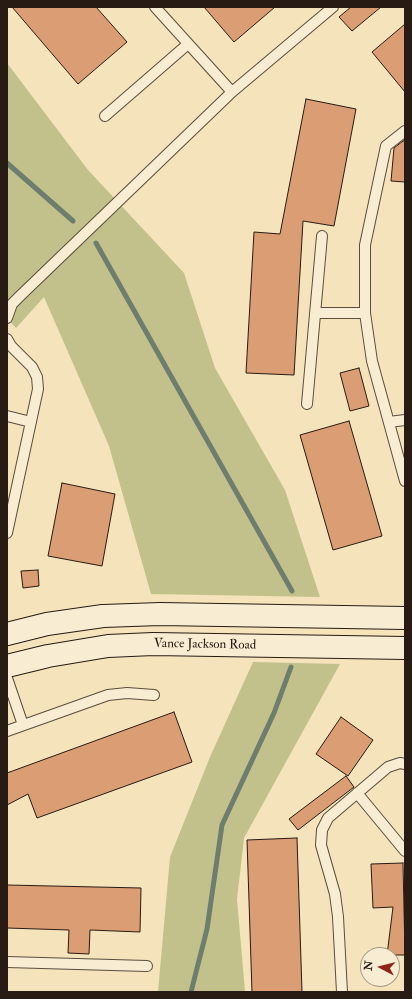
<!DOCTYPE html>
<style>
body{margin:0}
#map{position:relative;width:412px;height:999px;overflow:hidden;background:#f4e3bb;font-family:"IM FELL Double Pica",serif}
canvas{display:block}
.frame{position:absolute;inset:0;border:8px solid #271b13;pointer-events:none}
.north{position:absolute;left:360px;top:947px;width:40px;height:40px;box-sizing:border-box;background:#f8edd3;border:1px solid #a49986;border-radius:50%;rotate:277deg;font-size:11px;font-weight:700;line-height:16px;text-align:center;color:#271b13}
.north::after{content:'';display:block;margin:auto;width:14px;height:18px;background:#8f2418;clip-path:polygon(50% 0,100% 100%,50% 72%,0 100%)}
</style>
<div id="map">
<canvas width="412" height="999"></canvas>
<div class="frame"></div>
<div class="north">N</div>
</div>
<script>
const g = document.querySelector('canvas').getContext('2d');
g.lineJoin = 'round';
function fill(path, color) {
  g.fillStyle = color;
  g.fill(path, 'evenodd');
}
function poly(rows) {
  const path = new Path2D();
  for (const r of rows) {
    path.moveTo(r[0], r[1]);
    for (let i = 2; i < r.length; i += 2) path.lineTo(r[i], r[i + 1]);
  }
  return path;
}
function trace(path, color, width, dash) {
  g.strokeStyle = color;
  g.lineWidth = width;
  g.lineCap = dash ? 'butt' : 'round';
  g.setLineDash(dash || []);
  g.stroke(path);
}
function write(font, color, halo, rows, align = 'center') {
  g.font = font + ' "IM FELL Double Pica",serif';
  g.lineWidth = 4;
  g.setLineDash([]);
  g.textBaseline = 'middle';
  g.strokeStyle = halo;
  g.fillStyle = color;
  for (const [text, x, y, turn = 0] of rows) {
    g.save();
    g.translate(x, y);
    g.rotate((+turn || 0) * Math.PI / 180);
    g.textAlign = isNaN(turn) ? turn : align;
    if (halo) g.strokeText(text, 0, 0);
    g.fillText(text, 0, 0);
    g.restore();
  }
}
fill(poly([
 [7,63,88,170,184,273,215,368,285,490,320,597,151,594,109,446,44,297,16,328,7,318],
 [253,662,340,664,244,838,237,899,245,992,158,992,170,857,210,757]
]), '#c2c18b');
trace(poly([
 [7,163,73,221],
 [96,243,292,591],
 [191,992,207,929,222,825,274,713,291,667]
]), '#6d7d6e', 5);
const building = poly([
 [12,7,96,7,127,42,78,84,12,7],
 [204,7,275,7,234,42,204,7],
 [351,7,381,7,352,31,339,17,351,7],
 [405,24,405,92,372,52,405,24],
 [306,99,356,109,334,226,303,221,294,375,246,373,254,232,280,234,306,99],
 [403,141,405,141,405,182,391,181,394,148,403,141],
 [359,368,369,406,350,411,340,373,359,368],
 [349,421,382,536,333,550,300,435,349,421],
 [62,483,115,494,102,566,48,556,62,483],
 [38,570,39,586,23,588,21,571,38,570],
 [174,712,192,762,37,818,28,794,7,805,7,773,174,712],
 [341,717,373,740,348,776,316,754,341,717],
 [346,776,354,787,298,830,289,819,346,776],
 [297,838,302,992,252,992,247,840,297,838],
 [403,863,405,955,387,955,393,907,373,908,371,864,403,863],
 [7,885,141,888,140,932,90,930,89,954,68,953,69,930,7,928,7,885]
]);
fill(building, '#db9d74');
trace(building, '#271b13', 1);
const lane = poly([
 [155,7,232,92],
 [105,116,188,44],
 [405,131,386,146,365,245,365,313,372,361,405,481],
 [315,313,365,313],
 [7,318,12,304,21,295,232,92,333,7],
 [7,339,11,346,32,367,37,377,38,389,7,533],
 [307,404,322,236],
 [7,416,31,422],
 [389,422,405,420],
 [7,678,23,725],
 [7,731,108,695,127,693,154,695],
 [357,793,405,851],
 [7,962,147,966],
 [342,992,338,917,335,894,321,845,322,830,328,818,388,767,400,763,405,764]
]);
const secondary = poly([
 [7,634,47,624,103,616,160,614,405,618],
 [7,666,48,656,108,646,153,644,405,648]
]);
trace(lane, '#5a4d3d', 12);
trace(secondary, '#271b13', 24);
trace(lane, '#f8edd3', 10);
trace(secondary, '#f8edd3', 22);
write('13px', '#271b13', '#f8edd3', [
 ["Vance Jackson Road",205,645,1]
]);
</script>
